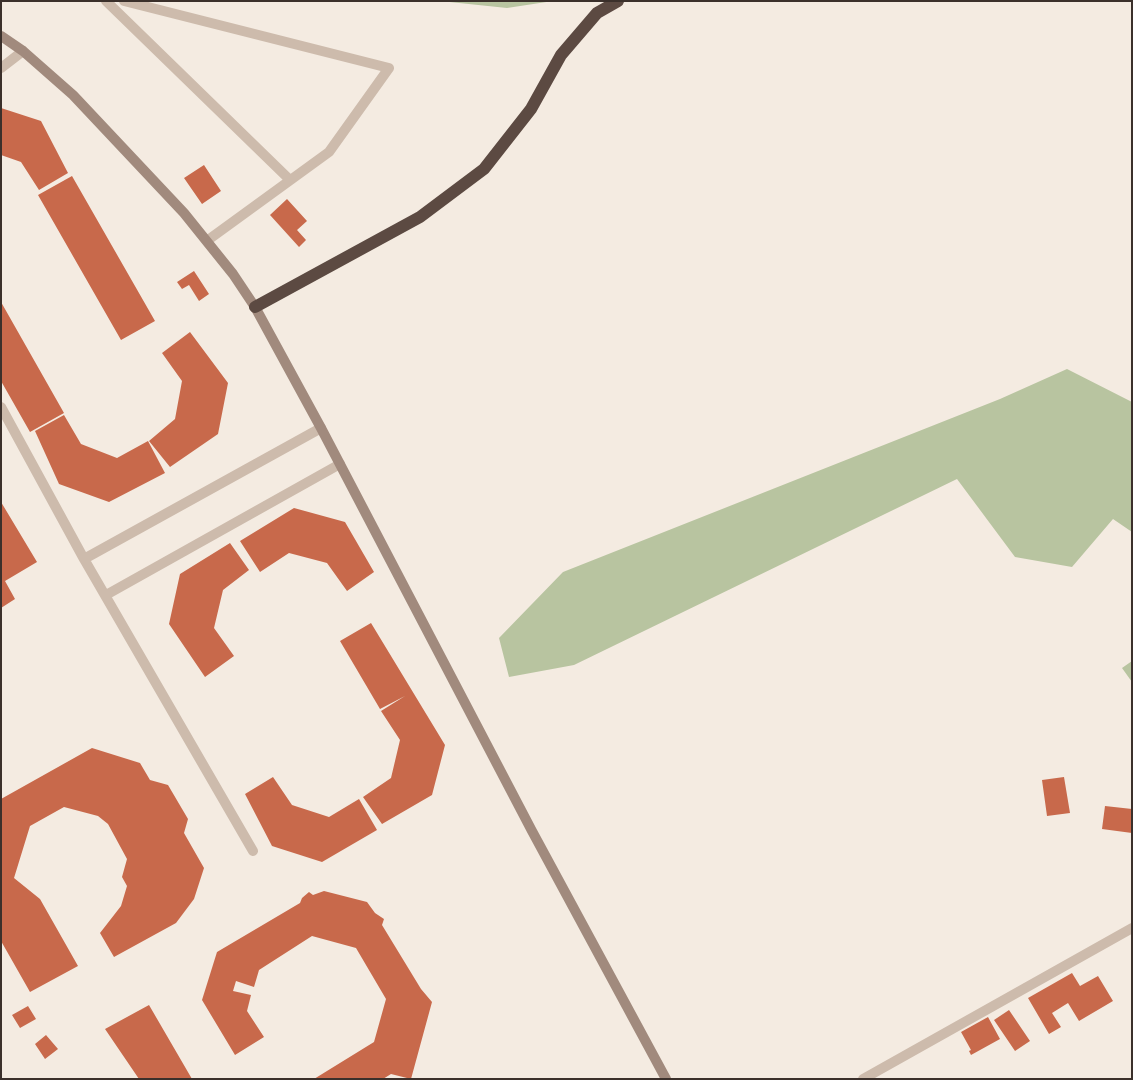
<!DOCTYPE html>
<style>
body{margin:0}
#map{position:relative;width:1133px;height:1080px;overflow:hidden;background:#f4ebe1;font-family:Arial,sans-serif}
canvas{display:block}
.frame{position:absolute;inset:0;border:2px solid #3b302b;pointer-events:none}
</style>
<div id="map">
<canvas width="1133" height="1080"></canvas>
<div class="frame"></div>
</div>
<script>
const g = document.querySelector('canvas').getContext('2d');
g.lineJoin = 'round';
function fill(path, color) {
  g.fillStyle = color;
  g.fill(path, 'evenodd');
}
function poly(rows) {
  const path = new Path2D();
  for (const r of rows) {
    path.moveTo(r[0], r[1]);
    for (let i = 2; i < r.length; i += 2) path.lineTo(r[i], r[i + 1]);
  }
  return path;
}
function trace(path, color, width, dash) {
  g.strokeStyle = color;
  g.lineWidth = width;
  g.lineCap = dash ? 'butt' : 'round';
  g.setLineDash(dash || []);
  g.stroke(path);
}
fill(poly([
 [440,1,553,1,507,8],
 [1067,369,1132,402,1132,532,1113,519,1072,567,1015,557,957,479,574,665,509,677,499,638,563,572,1000,399],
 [1132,661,1132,682,1122,668]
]), '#b8c4a0');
fill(poly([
 [1,108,41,121,68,173,39,190,21,162,1,155],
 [204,165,221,191,202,204,184,178],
 [72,176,155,321,121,340,38,195],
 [287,199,307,221,297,230,306,240,299,247,270,215],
 [194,271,209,294,199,301,189,285,182,289,177,282],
 [1,302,64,413,30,432,1,381],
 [190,332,228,383,218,434,170,467,149,441,175,419,182,381,162,353],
 [64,415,81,444,117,458,148,441,165,473,109,502,59,484,35,431],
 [1,502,37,562,5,581,15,599,1,608],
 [294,508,345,522,374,572,347,591,327,563,289,553,260,572,240,541],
 [230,543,249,570,223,590,214,628,234,656,205,677,169,624,180,574],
 [371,623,445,745,432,795,382,824,363,797,391,778,400,740,381,711,405,696,380,709,340,641],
 [92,748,140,763,150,780,168,785,188,819,184,833,204,868,194,899,176,923,114,957,100,933,121,906,127,886,122,877,127,859,108,824,98,816,64,807,30,826,14,878,40,899,78,966,30,992,1,941,1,799],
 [273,777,292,805,329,817,359,799,377,830,322,862,272,846,245,794],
 [1064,777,1070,813,1047,816,1042,780],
 [1105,806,1132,809,1132,833,1102,829],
 [324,891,367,902,375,913,384,919,382,925,421,989,432,1002,411,1079,391,1074,383,1079,314,1079,374,1042,386,999,356,948,312,936,259,970,254,987,236,981,233,991,251,995,247,1011,264,1037,235,1055,202,1000,217,952,300,903,302,898,309,892,313,895],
 [1072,973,1080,986,1098,976,1113,1001,1079,1021,1068,1003,1052,1013,1061,1027,1049,1034,1028,998],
 [149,1005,192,1079,139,1079,105,1029],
 [28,1006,36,1019,20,1028,12,1015],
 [1009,1010,1030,1041,1015,1051,994,1020],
 [988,1017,1000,1039,971,1055,969,1051,971,1050,961,1032],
 [46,1035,58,1049,45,1059,35,1044]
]), '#c8694b');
trace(poly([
 [106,1,290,180],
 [124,1,389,68,329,152,208,240]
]), '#cdbbac', 10);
trace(poly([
 [1,68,23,51],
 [1,407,84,559,253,851],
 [84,559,321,428],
 [106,595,340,464],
 [863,1079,1132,928]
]), '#cdbbac', 10);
trace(poly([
 [1,36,23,51,73,95,184,213,233,274,255,307,321,428,532,831,666,1079]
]), '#a18a7d', 10);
trace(poly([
 [255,307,420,217,484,169,531,109,561,55,597,13,618,1]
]), '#5c4a42', 12);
</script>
